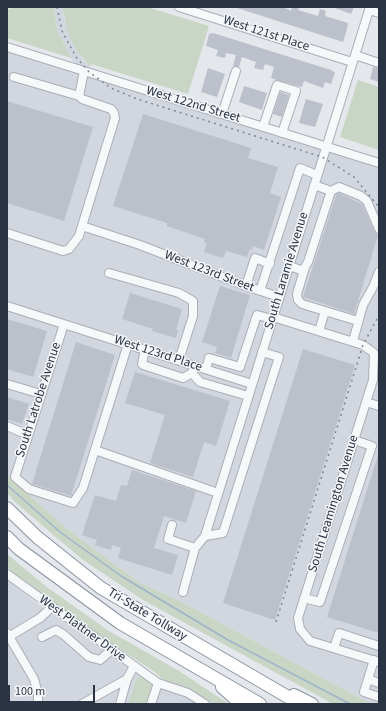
<!DOCTYPE html>
<style>
body{margin:0}
#map{position:relative;width:386px;height:711px;overflow:hidden;background:#e4e7ec;font-family:"Source Sans 3",sans-serif}
canvas{display:block}
.frame{position:absolute;inset:0;border:8px solid #2b3445;pointer-events:none}
.scale{position:absolute;left:8px;top:685px;width:87px;height:18px;box-sizing:border-box;border:2px solid #2b3445;border-top:0;padding-left:5px;font-size:12px;line-height:14px;white-space:nowrap;color:#2b3445;-webkit-text-stroke:3px #f4f6f9;paint-order:stroke}
</style>
<div id="map">
<canvas width="386" height="711"></canvas>
<div class="frame"></div>
<div class="scale">100 m</div>
</div>
<script>
const g = document.querySelector('canvas').getContext('2d');
g.lineJoin = 'round';
function fill(path, color) {
  g.fillStyle = color;
  g.fill(path, 'evenodd');
}
function poly(rows) {
  const path = new Path2D();
  for (const r of rows) {
    path.moveTo(r[0], r[1]);
    for (let i = 2; i < r.length; i += 2) path.lineTo(r[i], r[i + 1]);
  }
  return path;
}
function trace(path, color, width, dash) {
  g.strokeStyle = color;
  g.lineWidth = width;
  g.lineCap = dash ? 'butt' : 'round';
  g.setLineDash(dash || []);
  g.stroke(path);
}
function write(font, color, halo, rows, align = 'center') {
  g.font = font + ' "Source Sans 3",sans-serif';
  g.lineWidth = 3;
  g.setLineDash([]);
  g.textBaseline = 'middle';
  g.strokeStyle = halo;
  g.fillStyle = color;
  for (const [text, x, y, turn = 0] of rows) {
    g.save();
    g.translate(x, y);
    g.rotate((+turn || 0) * Math.PI / 180);
    g.textAlign = isNaN(turn) ? turn : align;
    if (halo) g.strokeText(text, 0, 0);
    g.fillText(text, 0, 0);
    g.restore();
  }
}
fill(poly([
 [54,7,62,7,64,18,83,60,91,68,75,64,71,58,57,30],
 [7,50,379,168,379,704,371,704,178,600,140,583,66,528,7,475],
 [7,579,42,607,146,677,136,679,128,704,7,704],
 [161,678,164,681,186,687,215,704,155,704,161,684]
]), '#d2d6de');
fill(poly([
 [15,7,54,7,57,30,71,58,7,38,7,10],
 [62,7,147,7,209,26,188,94,91,64,90,67,75,48,69,35],
 [358,80,379,87,379,150,340,137],
 [7,475,66,528,140,583,178,600,371,704,333,704,143,600,83,560,16,503,7,493],
 [7,554,48,588,109,631,179,671,229,704,215,704,186,687,164,681,155,672,92,631,14,573,7,567],
 [142,676,151,681,153,685,147,704,128,704,136,679]
]), '#c9d6c5');
trace(poly([
 [7,485,60,532,121,576,228,640,350,704]
]), '#9fb4cc', 1.5);
fill(poly([
 [234,7,283,7,291,11,292,7,299,7,298,10,318,16,320,9,326,11,325,16,348,23,347,29,343,42],
 [332,7,354,7,351,14],
 [213,33,331,70,335,73,331,84,325,82,323,88,304,81,302,87,277,80,271,78,274,67,265,64,263,70,254,68,256,62,242,57,239,67,233,66,236,55,226,53,225,58,216,56,218,50,206,46,209,34],
 [373,67,379,68,379,82,370,79],
 [208,68,225,74,217,97,201,92],
 [244,86,267,93,262,110,239,102],
 [280,92,289,95,282,117,273,114],
 [306,99,323,104,315,127,299,123],
 [7,101,93,127,64,221,7,203],
 [143,114,251,148,248,158,278,167,270,193,281,197,264,250,253,246,252,250,250,249,247,257,226,251,223,258,204,252,207,243,204,242,205,239,167,226,167,223,113,206],
 [339,193,362,204,374,231,378,235,354,314,303,297,336,195],
 [220,286,250,295,231,358,215,353,217,347,202,342],
 [130,293,182,309,176,330,178,330,176,338,152,331,153,329,122,319],
 [7,319,47,331,33,377,7,369],
 [76,342,115,355,71,496,32,484],
 [303,349,355,365,275,620,223,603],
 [135,372,230,401,216,446,204,442,193,477,150,463,165,415,125,403],
 [7,397,29,404,22,424,7,419],
 [378,455,379,455,379,633,327,617],
 [132,470,196,491,186,523,164,516,154,548,178,555,172,575,118,558,121,548,112,545,111,550,95,545,97,540,82,535,95,495,116,501,121,485,127,486]
]), '#bbc0ca');
const minor = poly([
 [179,7,352,62],
 [369,10,379,13],
 [7,47,379,163],
 [355,55,379,63],
 [14,77,79,96],
 [222,114,236,71],
 [263,127,277,85,296,91,282,133],
 [314,185,331,191,339,187,361,196,367,201,379,229],
 [331,191,308,262,305,267,297,294,298,300,302,304,358,321],
 [82,226,140,245,246,286,279,297],
 [7,233,63,251,69,249,79,236,115,118,114,113,111,109,82,99,79,96,84,71],
 [289,266,304,271],
 [109,273,179,293,193,301,193,316,179,360],
 [246,286,255,258,270,264],
 [260,291,300,168,317,175],
 [7,306,252,384],
 [273,317,363,345,374,353,373,380,298,618,300,629,310,641,379,662],
 [64,324,15,477,29,489,73,503,83,488,128,344],
 [319,331,325,311],
 [353,341,363,305,373,287,379,272],
 [145,349,142,364,143,365,183,378,192,373],
 [195,366,192,373,200,382,248,396],
 [206,369,209,358,240,367,257,315,272,319],
 [7,384,41,394],
 [366,402,379,406],
 [7,426,28,435],
 [95,450,218,493],
 [172,525,168,539,195,548],
 [205,536,370,7],
 [7,574,158,683,188,693,205,704],
 [183,592,195,548,205,536,223,533,279,357,262,352],
 [304,598,320,602,372,446,354,440],
 [7,633,34,679,38,694,38,704],
 [10,636,40,618,52,607],
 [42,637,56,630,64,635,89,657,100,660,111,650],
 [334,648,339,633,379,646],
 [374,660,364,692,379,697],
 [368,679,379,683],
 [82,704,127,679,134,666],
 [120,704,127,679],
 [151,704,158,683]
]);
const highway = poly([
 [7,508,37,537,101,588,300,704],
 [7,537,19,549,120,623,260,704],
 [222,687,241,704],
 [294,695,312,704]
]);
trace(minor, '#a9aeb7', 10);
trace(highway, '#8b94a3', 14);
trace(minor, '#f7f8fa', 8);
trace(highway, '#fff', 12);
trace(poly([
 [57,7,62,31,76,57,89,72,111,88,137,99,322,157,354,177,379,207],
 [276,622,363,345,379,315]
]), '#7d8696', 1.5, [2, 4]);
write('13px', '#2b3445', '#f4f6f9', [
 ["West 121st Place",266,34,18],
 ["West 122nd Street",193,105,17],
 ["South Laramie Avenue",287,271,-73],
 ["West 123rd Street",209,272,21],
 ["West 123rd Place",158,354,18],
 ["South Latrobe Avenue",39,400,-72],
 ["South Leamington Avenue",334,504,-73],
 ["Tri-State Tollway",147,615,31],
 ["West Plattner Drive",82,629,36]
]);
</script>
